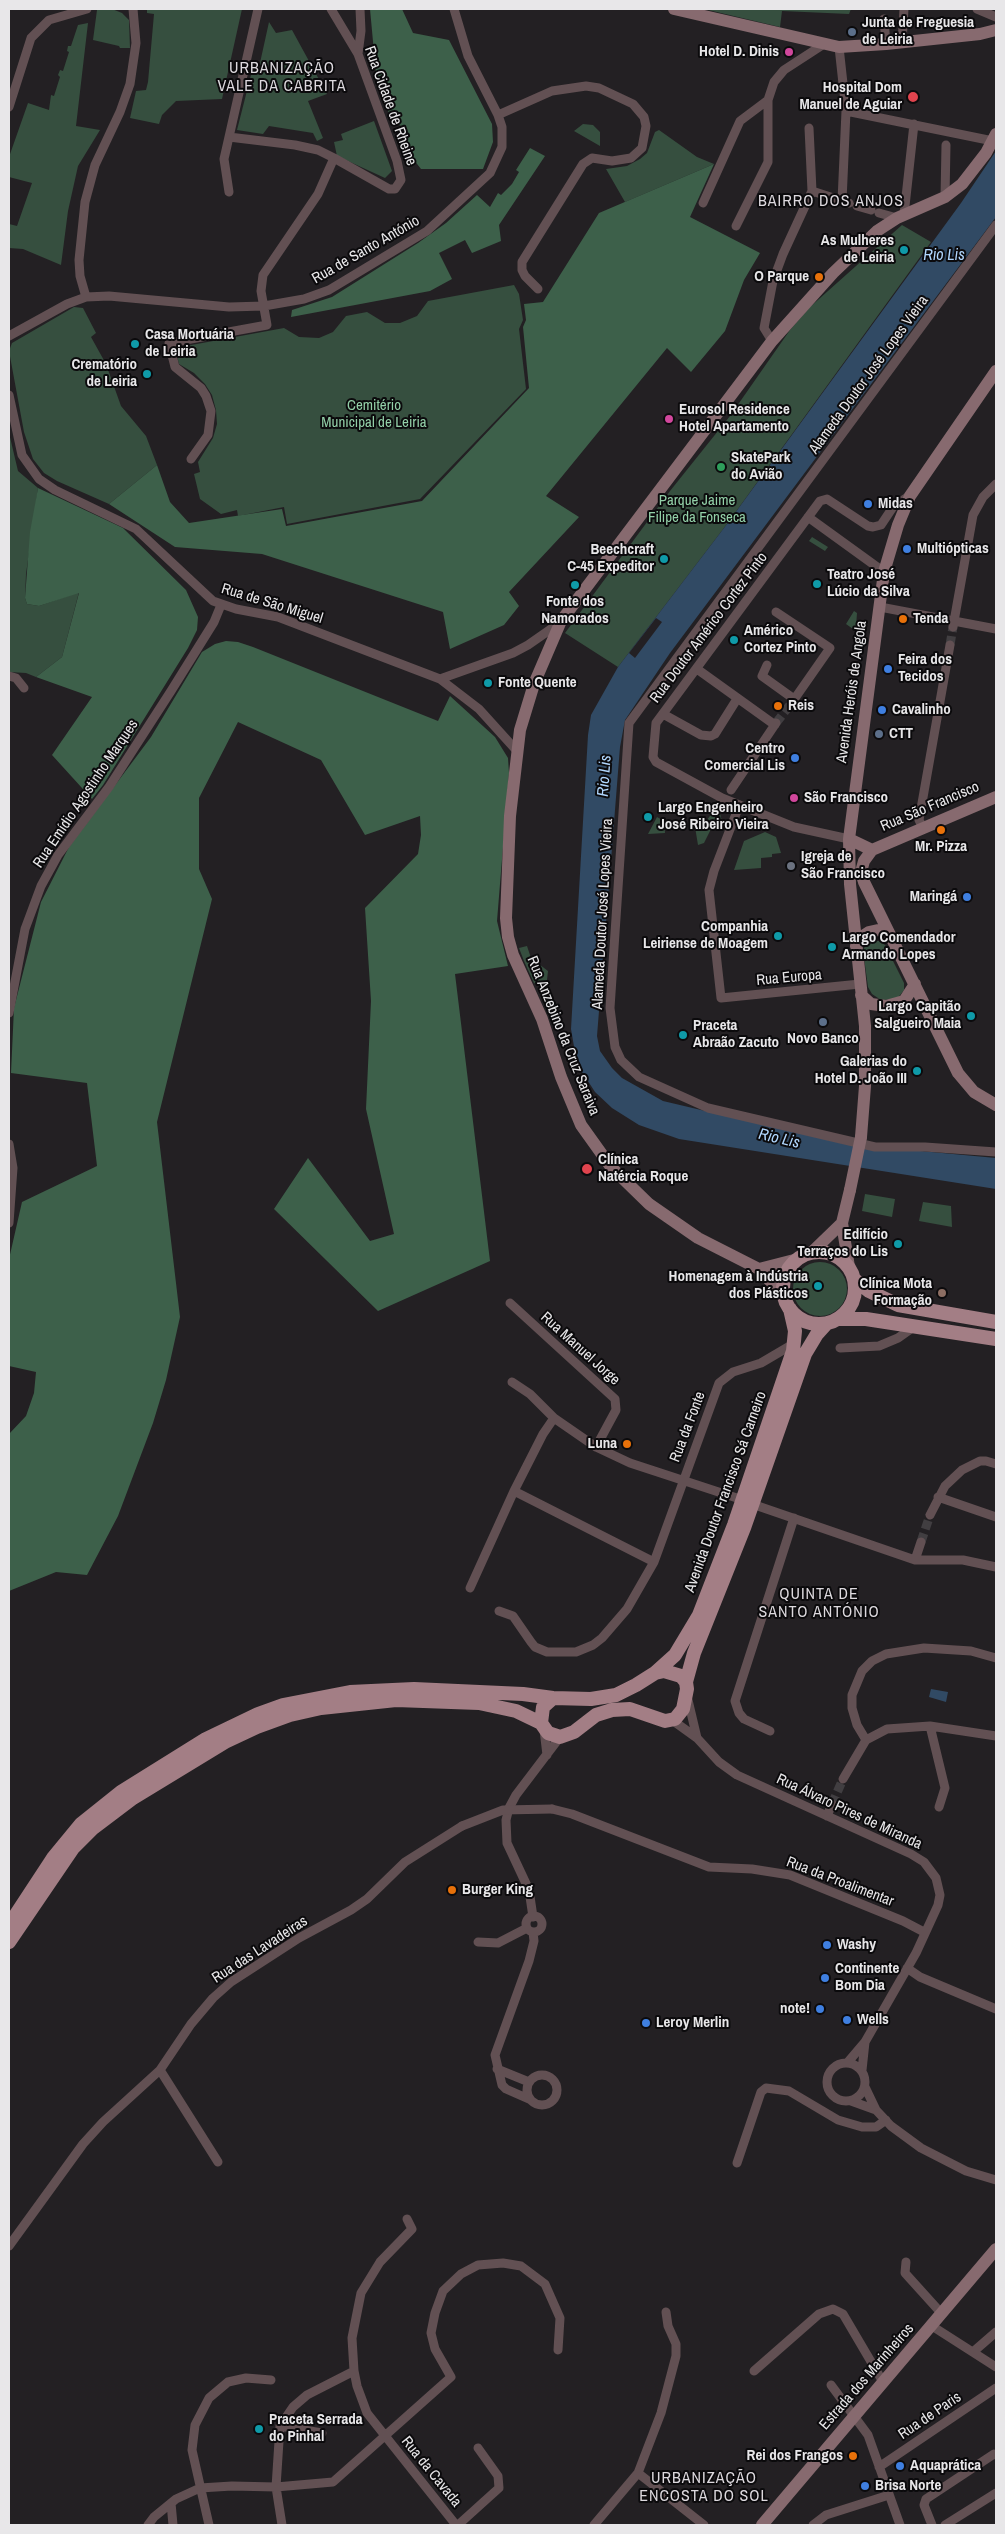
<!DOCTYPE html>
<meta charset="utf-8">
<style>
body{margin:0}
#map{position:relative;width:1005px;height:2534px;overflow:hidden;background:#232023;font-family:"Archivo Narrow",sans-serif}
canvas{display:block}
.frame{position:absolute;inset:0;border:10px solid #e8e7e9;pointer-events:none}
</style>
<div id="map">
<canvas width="1005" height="2534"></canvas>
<div class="frame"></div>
</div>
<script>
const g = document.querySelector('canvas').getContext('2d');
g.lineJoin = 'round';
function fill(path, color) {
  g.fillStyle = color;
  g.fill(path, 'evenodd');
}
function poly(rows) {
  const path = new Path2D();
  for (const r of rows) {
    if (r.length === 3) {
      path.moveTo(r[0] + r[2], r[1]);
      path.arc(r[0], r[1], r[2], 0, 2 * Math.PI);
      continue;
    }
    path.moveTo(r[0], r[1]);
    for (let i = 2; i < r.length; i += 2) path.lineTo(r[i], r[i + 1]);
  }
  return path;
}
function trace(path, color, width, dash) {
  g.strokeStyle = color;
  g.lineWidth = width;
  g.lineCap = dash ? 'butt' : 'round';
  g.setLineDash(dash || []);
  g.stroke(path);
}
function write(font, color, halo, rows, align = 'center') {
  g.font = font + ' "Archivo Narrow",sans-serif';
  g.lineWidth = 4;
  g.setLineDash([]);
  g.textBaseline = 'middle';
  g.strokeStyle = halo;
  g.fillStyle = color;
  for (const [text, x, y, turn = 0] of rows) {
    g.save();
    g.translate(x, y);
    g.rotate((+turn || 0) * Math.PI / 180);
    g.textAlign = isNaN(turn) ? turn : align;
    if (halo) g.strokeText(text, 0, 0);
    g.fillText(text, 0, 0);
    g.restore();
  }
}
fill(poly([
 [112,9,122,13,129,20,130,48,120,48,119,46,93,40,97,10],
 [147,9,242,9,222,99,176,101,162,115,159,124,130,118,136,91,146,90,148,82,154,14,147,13],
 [704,9,851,9,849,14,782,11,780,27],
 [269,22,276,33,292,30,327,94,308,101,323,138,317,141,313,133,269,126,263,134,237,130,252,71,258,72],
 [88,23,76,126,100,130,78,166,68,211,61,265,23,249,9,248,9,224,17,226,32,183,9,177,9,157,28,103,49,110,51,95,54,96,60,77,58,75,60,70,63,71,69,52,67,51,68,46,71,46,78,25],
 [374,121,392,171,385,178,337,156,334,142,343,140,341,134],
 [583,124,593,125,600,132,600,146,574,131],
 [659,130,697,157,714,164,625,202,606,169,627,166,640,159,647,153,655,132],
 [902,225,931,242,727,524,618,667,565,633,670,491,730,416,790,330,810,307],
 [514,285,519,294,523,320,519,329,526,389,420,499,287,524,284,507,238,516,237,510,221,514,200,499,194,474,200,472,198,462,213,438,217,424,216,410,212,395,205,384,194,373,179,364,175,348,284,328,299,337,319,338,333,332,346,316,367,312,385,323,400,323,417,316,428,301],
 [74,307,83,308,96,333,91,337,106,364,121,406,146,436,157,465,109,504,57,481,44,473,33,459,24,432,9,351,12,343],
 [9,433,18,471,38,488,26,574,25,598,27,604,39,606,79,592,62,657,36,677,26,673,9,672],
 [812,537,828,547,825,551,809,541],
 [854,611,857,613,856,627,853,629,846,624],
 [715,809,719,810,722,821,714,823,704,843,698,845,695,827,707,820],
 [657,817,664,821,665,833,648,834],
 [765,832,776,837,781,853,772,854,772,857,761,858,761,868,734,870,744,841],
 [873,941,879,941,885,945,904,983,904,990,897,999,881,1000,872,994,868,987,863,950,867,943],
 [527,946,531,958,548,971,547,980,541,986,534,983,524,961,519,948],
 [865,1194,895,1199,892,1217,862,1211],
 [923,1202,951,1206,952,1227,919,1221],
 [820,1289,27]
]), '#364f3f');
fill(poly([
 [370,9,402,9,413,33,449,40,492,124,493,142,483,169,421,169,410,155,401,126,391,120,376,74],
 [530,148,545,156,499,225,501,241,472,253,465,240,439,253,452,279,430,291,291,317,292,310,332,297,418,243,446,223,477,195,490,207,498,193,501,195,512,184,519,172,516,170],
 [714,164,690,217,760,253,744,280,725,331,691,372,667,348,546,496,579,517,509,592,519,606,504,625,450,649,443,612,262,554,175,547,109,504,157,465,170,502,189,523,282,509,286,526,422,501,529,388,523,327,526,320,524,304,543,302,599,213],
 [38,488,123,528,186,590,198,617,197,630,188,648,103,785,92,799,52,755,92,697,36,677,62,657,79,593,39,606,27,604,25,598,30,532],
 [226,641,238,642,253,647,438,721,450,696,495,737,508,758,509,773,497,921,508,966,455,974,490,1261,378,1311,274,1209,308,1158,370,1241,394,1234,366,1109,371,1001,365,908,418,854,421,835,420,816,365,835,321,760,238,722,199,798,199,869,212,899,157,1122,180,1317,166,1380,153,1423,118,1516,87,1575,56,1572,9,1591,9,1434,26,1416,34,1393,36,1372,9,1366,9,1259,22,1202,97,1166,87,1083,11,1073,14,1008,41,902,69,847,151,737,202,652,215,644]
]), '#3d604a');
fill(poly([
 [996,151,996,217,670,653,625,720,620,747,597,1036,600,1051,612,1068,622,1078,663,1101,845,1144,996,1158,996,1189,679,1139,639,1125,612,1108,595,1092,577,1064,571,1029,588,735,591,715,618,667,727,524,961,203],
 [931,1689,948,1692,946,1702,929,1697]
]), '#314a64');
fill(poly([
 [656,618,662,622,635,658,629,653]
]), '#232023');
trace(poly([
 [950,645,953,627],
 [776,723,793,701],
 [921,1542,930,1515],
 [832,1804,843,1779]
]), '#413e41', 9, [9, 4.5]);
trace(poly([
 [977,9,996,17],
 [884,19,886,44],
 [902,43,904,9],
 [839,47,846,111,842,201],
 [358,54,361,31,360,9],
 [9,107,31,38,49,20,87,9],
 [846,111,993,141],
 [498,115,552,91,586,86,599,88,633,104,644,117,646,126,642,148,631,158,612,161,592,158,583,164,522,262,522,270,525,276,538,289],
 [229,137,295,145,318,150,334,158],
 [812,191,849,203],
 [229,192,224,159,258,9],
 [945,197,946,145],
 [703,203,740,121,768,100,774,82,784,70,824,44],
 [857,206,871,210],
 [879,213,897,218],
 [904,215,914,124],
 [996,225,629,723,610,1008,615,1047,621,1060,639,1077,708,1108,875,1147,925,1147,996,1152],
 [736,226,768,162,768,100],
 [86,297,80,276,79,260,85,202,95,165,120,112,130,84,136,43,133,9],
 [9,336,67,304,86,297,109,296,229,307,264,306,304,299,329,290,427,231,490,173,502,147,502,127,498,115,468,56,454,9],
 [772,341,764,328,773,281,783,254,812,191,809,128],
 [9,395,22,455,39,479,55,490,136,529,213,601,236,609,278,617,440,679,479,709,517,751],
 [191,459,208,435,211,411,206,396,201,388,175,367,169,343,267,325,261,291,263,275,318,194,334,158,389,189,395,189,401,180,397,161,358,54,331,9],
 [808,517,884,572],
 [880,607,996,629],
 [776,612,830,648,793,701],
 [953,627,973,515,983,497,996,484],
 [767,665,762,676,794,699],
 [697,669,775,725],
 [9,676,16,678,24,688],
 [440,679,513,653,528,645,561,622],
 [663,714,701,735,711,736,715,734,737,699],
 [731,790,776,723],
 [739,806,714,871,709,890,721,998,860,984],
 [923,828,919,820,950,645],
 [849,839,794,827,722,798,656,762,653,757,656,723,820,501,827,499,868,526,873,527,881,525,893,507,909,496],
 [9,1013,25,929,41,886,58,855,109,787,171,691,214,622,221,605],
 [9,1144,13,1168,9,1223],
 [510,1303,615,1399,616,1410,596,1447],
 [840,1348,879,1346,898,1338,915,1326],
 [512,1382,530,1394,554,1418,596,1447,630,1463,743,1500],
 [514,1491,654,1562],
 [938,1497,996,1517],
 [752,1504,915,1560,963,1560,996,1567],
 [930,1515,945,1486,962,1470,980,1461,986,1461,996,1464],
 [915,1560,921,1542],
 [470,1588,514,1491,543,1434,554,1418],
 [499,1611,513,1616,531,1642,535,1647,547,1652,576,1652,593,1645,602,1638,627,1609,654,1562,719,1383,733,1372,761,1363,795,1343],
 [688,1700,697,1738],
 [672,1720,697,1738,719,1762,737,1775,911,1854,924,1862,936,1878,940,1895,938,1905,916,1953,865,2042,848,2062],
 [930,1726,945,1788,939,1807],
 [544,1730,547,1755],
 [770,1731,744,1719,739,1713,735,1701,794,1518],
 [866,1740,857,1725,852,1708,852,1695,862,1671,872,1661,886,1654,924,1648,971,1651,996,1658],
 [843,1779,866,1740,887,1729,930,1726,996,1736],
 [552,1809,572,1814,709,1867,752,1869,790,1875,903,1921,924,1932],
 [827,1816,832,1804],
 [534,1924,8],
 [533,1917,529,1890,507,1843,506,1820,509,1808,516,1795,560,1737],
 [478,1942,498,1943,527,1928],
 [907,1968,920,1977,996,2009],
 [846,2082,19],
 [497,2069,529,2082],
 [160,2070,218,2162],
 [862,2070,865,2042],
 [542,2090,15],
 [865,2087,876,2110,891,2126,921,2148,966,2171,996,2180],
 [531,2100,506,2089,502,2085,495,2055,529,1961,534,1941,533,1932],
 [851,2101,876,2110],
 [737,2163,761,2092,766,2088,789,2091,838,2120,862,2127,876,2127,886,2120],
 [407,2219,412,2229,380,2262,361,2293,352,2338,354,2371,357,2386,367,2413,456,2525],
 [9,2246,83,2144,103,2122,160,2070,191,2024,213,1998,231,1982,299,1938,351,1910,367,1899,405,1862,462,1826],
 [906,2262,905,2273,942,2314],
 [932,2326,996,2367],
 [973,2352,996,2332],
 [754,2371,819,2314,833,2309,843,2314,883,2382],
 [831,2385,868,2435,900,2525],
 [280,2426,322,2433],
 [879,2467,996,2388],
 [638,2473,704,2525],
 [171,2503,173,2525],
 [148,2525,154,2517,176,2499,200,2488,232,2486,276,2487,333,2482,451,2377,435,2349,431,2333,435,2313,443,2291,461,2274,478,2265,503,2263,521,2266,545,2284,560,2318,558,2350],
 [209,2525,192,2450,195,2425,209,2398,228,2382,246,2378,271,2380],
 [282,2525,276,2487,280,2426,293,2407,307,2395,354,2371],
 [458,2525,499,2488,498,2476,478,2448],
 [594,2525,638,2473,661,2413,676,2356,676,2344,668,2326,666,2312],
 [813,2525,826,2515,889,2495],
 [932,2525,924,2505,926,2499,994,2454,996,2455],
 [945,2525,996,2493]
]), '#625053', 9);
trace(poly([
 [674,9,839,47,886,44,980,34,996,30],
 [996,797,872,850,864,861,861,872,864,882,958,1073,974,1092,996,1105],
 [849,839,872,850],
 [856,946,860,938,869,932,878,930,889,934],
 [861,995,871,1004,886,1006,904,1001,915,984],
 [861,1137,865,1086,865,1026,850,884,849,839,884,572,898,525,910,496,996,371],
 [811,1253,842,1223],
 [849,1267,842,1223,850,1190],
 [759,1269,798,1259],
 [784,1296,759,1269,698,1238,649,1204,611,1167,581,1125,561,1077,542,1019,513,955,508,937,506,918,510,816,520,730,534,684,561,621,772,341,833,273,877,231,897,218,945,197,962,184,986,153,996,134],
 [762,2525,996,2249]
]), '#876a6f', 12);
trace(poly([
 [819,1288,36],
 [855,1280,869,1291,898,1305,996,1322],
 [838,1319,866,1319,996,1339],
 [655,1673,675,1655,699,1615,734,1525,793,1351,795,1331,790,1309],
 [686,1682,694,1653,744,1528,805,1354,817,1334,827,1323],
 [9,1925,53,1858,81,1824,121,1792,206,1739,258,1714,283,1705,350,1692,414,1689,523,1694,553,1698,591,1699,616,1695,636,1685,655,1673,664,1671,681,1676,686,1682,687,1689,683,1709,675,1719,665,1721,630,1709,612,1710,596,1715,574,1732,560,1737,548,1733,541,1723,543,1707,553,1698],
 [9,1942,73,1848,92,1829,133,1798,225,1742,257,1727,290,1715,321,1708,396,1700,479,1703,516,1711,541,1723]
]), '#a37e85', 14);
trace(poly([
 [462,1826,503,1810,552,1809]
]), '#625053', 9);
trace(poly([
 [850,1190,861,1137]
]), '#876a6f', 12);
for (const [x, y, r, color] of [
 [852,32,5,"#5c6f8a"],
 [789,52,5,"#d1479c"],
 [913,97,6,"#e0444e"],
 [904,250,5,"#0f9aa8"],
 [819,277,5,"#e8710a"],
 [135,344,5,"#0f9aa8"],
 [147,374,5,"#0f9aa8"],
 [669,419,5,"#d1479c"],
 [721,467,5,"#2e9e5b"],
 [868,504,5,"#3f7fe0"],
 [907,549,5,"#3f7fe0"],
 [664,559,5,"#0f9aa8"],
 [817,584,5,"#0f9aa8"],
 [575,585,5,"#0f9aa8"],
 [903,619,5,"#e8710a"],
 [734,640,5,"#0f9aa8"],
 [888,669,5,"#3f7fe0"],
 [488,683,5,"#0f9aa8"],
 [778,706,5,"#e8710a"],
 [882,710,5,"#3f7fe0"],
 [879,734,5,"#5c6f8a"],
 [795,758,5,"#3f7fe0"],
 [794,798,5,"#d1479c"],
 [648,817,5,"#0f9aa8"],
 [941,830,5,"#e8710a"],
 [791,866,5,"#6b7280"],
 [967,897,5,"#3f7fe0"],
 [778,936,5,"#0f9aa8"],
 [832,947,5,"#0f9aa8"],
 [971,1016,5,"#0f9aa8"],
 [823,1022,5,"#5c6f8a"],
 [683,1035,5,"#0f9aa8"],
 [917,1071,5,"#0f9aa8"],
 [587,1169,6,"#e0444e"],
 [898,1244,5,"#0f9aa8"],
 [818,1286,5,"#0f9aa8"],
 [942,1293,5,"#8d6e63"],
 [627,1444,5,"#e8710a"],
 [452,1890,5,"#e8710a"],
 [827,1945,5,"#3f7fe0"],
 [825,1978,5,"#3f7fe0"],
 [820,2009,5,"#3f7fe0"],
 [847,2020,5,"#3f7fe0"],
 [646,2023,5,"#3f7fe0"],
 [259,2429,5,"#0f9aa8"],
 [853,2456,5,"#e8710a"],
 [900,2466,5,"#3f7fe0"],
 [865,2486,5,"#3f7fe0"]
]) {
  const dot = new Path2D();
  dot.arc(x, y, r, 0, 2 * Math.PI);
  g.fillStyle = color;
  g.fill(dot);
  trace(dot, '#0b0a0c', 2);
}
write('bold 15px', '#e8e7e9', '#0b0a0c', [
 ["Junta de Freguesia",862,23],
 ["de Leiria",862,40],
 ["Hotel D. Dinis",779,52,"right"],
 ["Hospital Dom",902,88,"right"],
 ["Manuel de Aguiar",902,105,"right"],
 ["As Mulheres",894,241,"right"],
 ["de Leiria",894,258,"right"],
 ["O Parque",809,277,"right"],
 ["Casa Mortuária",145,335],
 ["de Leiria",145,352],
 ["Crematório",137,365,"right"],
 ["de Leiria",137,382,"right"],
 ["Eurosol Residence",679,410],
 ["Hotel Apartamento",679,427],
 ["SkatePark",731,458],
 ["do Avião",731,475],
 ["Midas",878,504],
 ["Multiópticas",917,549],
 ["Beechcraft",654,550,"right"],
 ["C-45 Expeditor",654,567,"right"],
 ["Teatro José",827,575],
 ["Lúcio da Silva",827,592],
 ["Fonte dos",575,602,"center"],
 ["Namorados",575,619,"center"],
 ["Tenda",913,619],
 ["Américo",744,631],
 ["Cortez Pinto",744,648],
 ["Feira dos",898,660],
 ["Tecidos",898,677],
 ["Fonte Quente",498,683],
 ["Reis",788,706],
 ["Cavalinho",892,710],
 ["CTT",889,734],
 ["Centro",785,749,"right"],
 ["Comercial Lis",785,766,"right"],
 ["São Francisco",804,798],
 ["Largo Engenheiro",658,808],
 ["José Ribeiro Vieira",658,825],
 ["Mr. Pizza",941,847,"center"],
 ["Igreja de",801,857],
 ["São Francisco",801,874],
 ["Maringá",957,897,"right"],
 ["Companhia",768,927,"right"],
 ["Leiriense de Moagem",768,944,"right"],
 ["Largo Comendador",842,938],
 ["Armando Lopes",842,955],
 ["Largo Capitão",961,1007,"right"],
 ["Salgueiro Maia",961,1024,"right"],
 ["Praceta",693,1026],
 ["Abraão Zacuto",693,1043],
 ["Novo Banco",823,1039,"center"],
 ["Galerias do",907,1062,"right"],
 ["Hotel D. João III",907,1079,"right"],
 ["Clínica",598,1160],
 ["Natércia Roque",598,1177],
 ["Edifício",888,1235,"right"],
 ["Terraços do Lis",888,1252,"right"],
 ["Homenagem à Indústria",808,1277,"right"],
 ["dos Plásticos",808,1294,"right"],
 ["Clínica Mota",932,1284,"right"],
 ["Formação",932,1301,"right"],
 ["Luna",617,1444,"right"],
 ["Burger King",462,1890],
 ["Washy",837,1945],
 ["Continente",835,1969],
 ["Bom Dia",835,1986],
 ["note!",810,2009,"right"],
 ["Wells",857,2020],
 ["Leroy Merlin",656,2023],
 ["Praceta Serrada",269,2420],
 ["do Pinhal",269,2437],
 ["Rei dos Frangos",843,2456,"right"],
 ["Aquaprática",910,2466],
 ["Brisa Norte",875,2486]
], 'left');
write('15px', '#e8e7e9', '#0b0a0c', [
 ["Rua Cidade de Rheine",390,106,70],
 ["Rua de Santo António",366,250,-30],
 ["Alameda Doutor José Lopes Vieira",869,375,-54],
 ["Rua de São Miguel",272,604,17],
 ["Rua Doutor Américo Cortez Pinto",709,628,-53],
 ["Avenida Heróis de Angola",852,692,-82],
 ["Rua Emídio Agostinho Marques",86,794,-56],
 ["Rua São Francisco",930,807,-23],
 ["Alameda Doutor José Lopes Vieira",603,914,-87],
 ["Rua Europa",789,978,-5],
 ["Rua Anzebino da Cruz Saraiva",563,1036,68],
 ["Rua Manuel Jorge",580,1349,42],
 ["Rua da Fonte",688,1427,-69],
 ["Avenida Doutor Francisco Sá Carneiro",726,1492,-70],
 ["Rua Álvaro Pires de Miranda",849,1812,25],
 ["Rua da Proalimentar",840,1882,21],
 ["Rua das Lavadeiras",260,1950,-33],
 ["Estrada dos Marinheiros",867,2377,-49],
 ["Rua de Paris",930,2416,-34],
 ["Rua da Cavada",431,2472,51]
]);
write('15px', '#93d0a8', '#0b0a0c', [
 ["Cemitério",374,406],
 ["Municipal de Leiria",374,423],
 ["Parque Jaime",697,501],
 ["Filipe da Fonseca",697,518]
]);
g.letterSpacing = '1px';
write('16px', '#ddd9de', '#0b0a0c', [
 ["URBANIZAÇÃO",282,69],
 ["VALE DA CABRITA",282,87],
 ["BAIRRO DOS ANJOS",831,202],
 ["QUINTA DE",819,1595],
 ["SANTO ANTÓNIO",819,1613],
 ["URBANIZAÇÃO",704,2479],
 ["ENCOSTA DO SOL",704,2497]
]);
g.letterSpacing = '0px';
write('italic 16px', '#b1d7fe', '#0b0a0c', [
 ["Rio Lis",944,256],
 ["Rio Lis",605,776,-86],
 ["Rio Lis",779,1139,13]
]);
</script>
